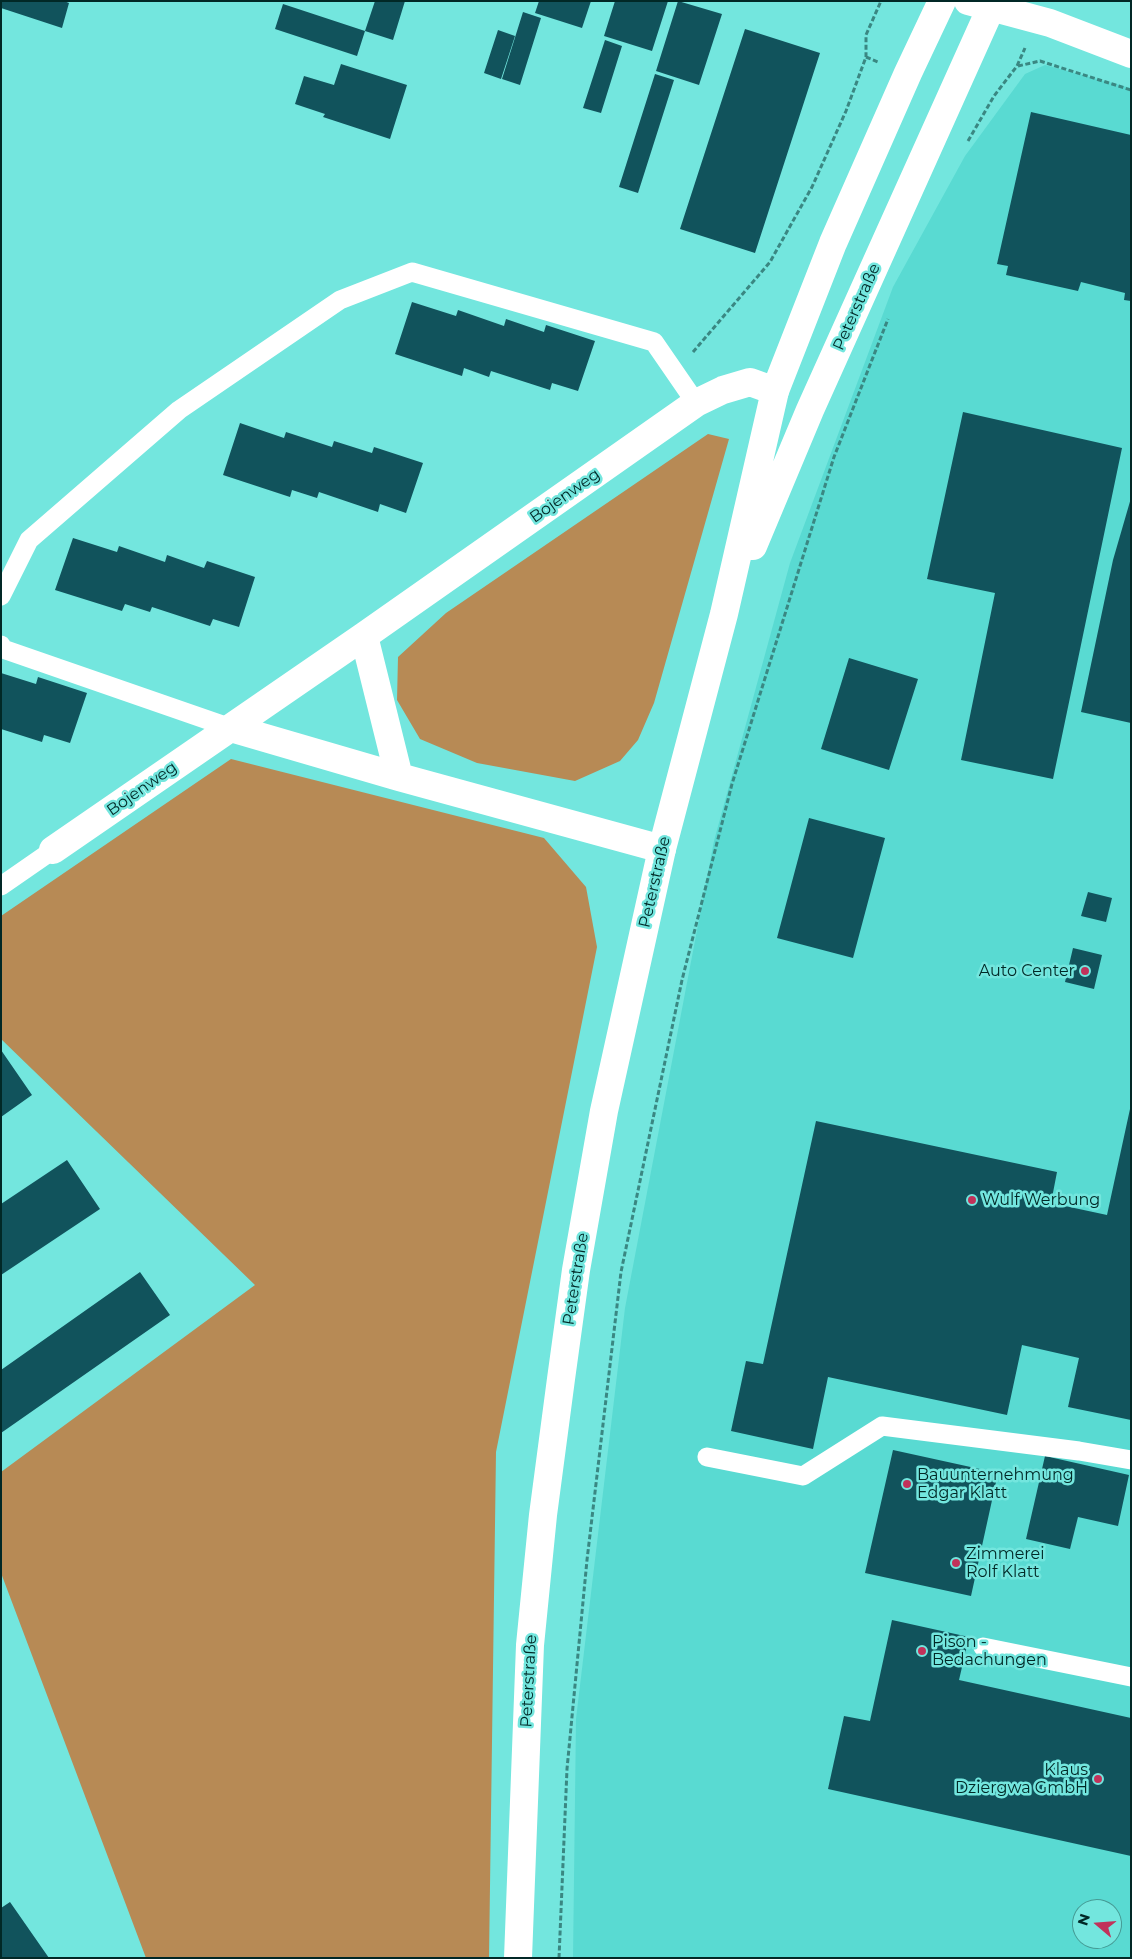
<!DOCTYPE html>
<meta charset="utf-8">
<style>
body{margin:0}
#map{position:relative;width:1132px;height:1959px;overflow:hidden;background:#73e6de;font-family:Montserrat,sans-serif}
canvas{display:block}
.frame{position:absolute;inset:0;border:2px solid #012826;pointer-events:none}
.north{position:absolute;left:1072px;top:1899px;width:50px;height:50px;box-sizing:border-box;background:#73e6de;border:1px solid #459a94;border-radius:50%;rotate:288deg;font-size:14px;font-weight:700;line-height:20px;text-align:center;color:#012826}
.north::after{content:'';display:block;margin:auto;width:18px;height:22px;background:#c1325a;clip-path:polygon(50% 0,100% 100%,50% 72%,0 100%)}
</style>
<div id="map">
<canvas width="1132" height="1959"></canvas>
<div class="frame"></div>
<div class="north">N</div>
</div>
<script>
const g = document.querySelector('canvas').getContext('2d');
g.lineJoin = 'round';
function fill(path, color) {
  g.fillStyle = color;
  g.fill(path, 'evenodd');
}
function poly(rows) {
  const path = new Path2D();
  for (const r of rows) {
    path.moveTo(r[0], r[1]);
    for (let i = 2; i < r.length; i += 2) path.lineTo(r[i], r[i + 1]);
  }
  return path;
}
function trace(path, color, width, dash) {
  g.strokeStyle = color;
  g.lineWidth = width;
  g.lineCap = dash ? 'butt' : 'round';
  g.setLineDash(dash || []);
  g.stroke(path);
}
function write(font, color, halo, rows, align = 'center') {
  g.font = font + ' Montserrat,sans-serif';
  g.lineWidth = 5;
  g.setLineDash([]);
  g.textBaseline = 'middle';
  g.strokeStyle = halo;
  g.fillStyle = color;
  for (const [text, x, y, turn = 0] of rows) {
    g.save();
    g.translate(x, y);
    g.rotate((+turn || 0) * Math.PI / 180);
    g.textAlign = isNaN(turn) ? turn : align;
    if (halo) g.strokeText(text, 0, 0);
    g.fillText(text, 0, 0);
    g.restore();
  }
}
fill(poly([
 [1045,65,1131,88,1131,1958,573,1958,576,1719,625,1308,714,841,790,563,893,287,965,156,1025,74],
 [1082,1909,1112,1909,1112,1939,1082,1939]
]), '#59dad2');
fill(poly([
 [708,434,729,439,654,703,638,740,620,761,575,781,477,763,420,739,397,700,398,657,446,613],
 [231,759,544,838,586,887,597,947,496,1452,489,1958,146,1958,1,1573,1,1472,255,1285,1,1039,1,916]
]), '#b78a55');
fill(poly([
 [1,1,64,1,69,3,62,28,1,8],
 [375,1,405,1,393,40,365,31],
 [539,1,591,1,582,28,535,13],
 [615,1,668,1,652,51,604,36],
 [678,1,722,14,699,85,656,71],
 [283,4,365,31,357,56,275,29],
 [523,12,541,18,520,85,502,79],
 [745,29,820,53,755,253,680,229],
 [498,30,515,36,501,79,484,73],
 [605,40,622,46,601,113,583,108],
 [341,64,407,85,390,139,323,117,325,114,295,104,304,76,334,85],
 [655,74,674,80,638,193,619,187],
 [1031,112,1131,135,1131,301,1124,300,1125,293,1081,282,1078,291,1006,275,1008,266,997,264],
 [412,302,456,316,458,310,504,326,506,319,544,332,546,325,595,341,578,391,552,383,550,390,491,371,489,377,464,368,462,376,395,354],
 [963,412,1122,448,1053,779,961,760,995,593,927,579],
 [240,423,284,438,286,432,332,447,334,441,372,453,374,447,423,463,406,513,380,504,378,512,319,492,317,498,292,490,290,497,223,475],
 [1131,498,1131,723,1081,712,1113,560],
 [73,538,117,552,119,546,165,562,167,555,204,568,207,561,255,577,239,627,213,619,210,626,152,607,150,612,125,604,122,611,55,590],
 [849,658,918,679,889,770,821,749],
 [1,673,36,684,38,677,87,693,70,743,44,735,42,742,1,729],
 [809,818,885,838,853,958,777,938],
 [1088,892,1112,898,1106,922,1081,916],
 [1073,948,1102,955,1094,989,1065,982],
 [1,1050,32,1095,1,1117],
 [1130,1109,1131,1420,1068,1407,1079,1358,1022,1345,1007,1415,828,1377,813,1449,731,1431,746,1361,763,1364,816,1121,1057,1172,1051,1203,1107,1215],
 [67,1160,100,1209,1,1275,1,1204],
 [140,1272,170,1315,1,1433,1,1370],
 [893,1450,998,1473,971,1596,865,1573],
 [1045,1456,1129,1475,1118,1526,1078,1517,1070,1549,1026,1539],
 [892,1620,969,1637,959,1680,1131,1718,1131,1856,828,1789,844,1716,870,1721],
 [10,1902,49,1958,1,1958,1,1908]
]), '#11535c');
trace(poly([
 [866,57,878,62],
 [1018,66,1040,61,1131,90],
 [968,141,994,96,1017,66,1025,48],
 [693,352,770,262,812,187,846,111,866,57,866,35,881,1],
 [559,1958,567,1769,587,1560,621,1272,682,980,732,784,834,457,888,319]
]), '#3a8782', 3, [5, 2.5]);
trace(poly([
 [1,596,29,540,179,410,340,300,412,272,654,342,696,403],
 [1,645,3,649,231,728],
 [1,886,53,850],
 [707,1457,803,1476,882,1426,1079,1451,1131,1460],
 [983,1647,1131,1677]
]), '#fff', 19);
trace(poly([
 [968,1,1050,23,1131,54],
 [364,636,399,777],
 [231,728,399,777,662,849],
 [53,850,364,636,696,403,723,390,750,382,775,391]
]), '#fff', 28);
trace(poly([
 [753,546,810,410,994,1],
 [518,1958,530,1645,543,1515,561,1379,576,1270,604,1111,662,849,724,614,775,391,833,243,908,73,942,1]
]), '#fff', 28);
for (const [x, y, r, color] of [
 [1085,971,5,"#c1325a"],
 [972,1200,5,"#c1325a"],
 [907,1484,5,"#c1325a"],
 [956,1563,5,"#c1325a"],
 [922,1651,5,"#c1325a"],
 [1098,1779,5,"#c1325a"]
]) {
  const dot = new Path2D();
  dot.arc(x, y, r, 0, 2 * Math.PI);
  g.fillStyle = color;
  g.fill(dot);
  trace(dot, '#73e6de', 2);
}
write('16px', '#012826', '#73e6de', [
 ["Peterstraße",857,307,-66],
 ["Bojenweg",565,496,-35],
 ["Bojenweg",142,789,-35],
 ["Peterstraße",655,882,-77],
 ["Peterstraße",576,1279,-81],
 ["Peterstraße",529,1681,-87]
]);
write('16px', '#012826', '#73e6de', [
 ["Auto Center",1075,971,"right"],
 ["Wulf Werbung",982,1200],
 ["Bauunternehmung",917,1475],
 ["Edgar Klatt",917,1493],
 ["Zimmerei",966,1554],
 ["Rolf Klatt",966,1572],
 ["Pison -",932,1642],
 ["Bedachungen",932,1660],
 ["Klaus",1088,1770,"right"],
 ["Dziergwa GmbH",1088,1788,"right"]
], 'left');
</script>
